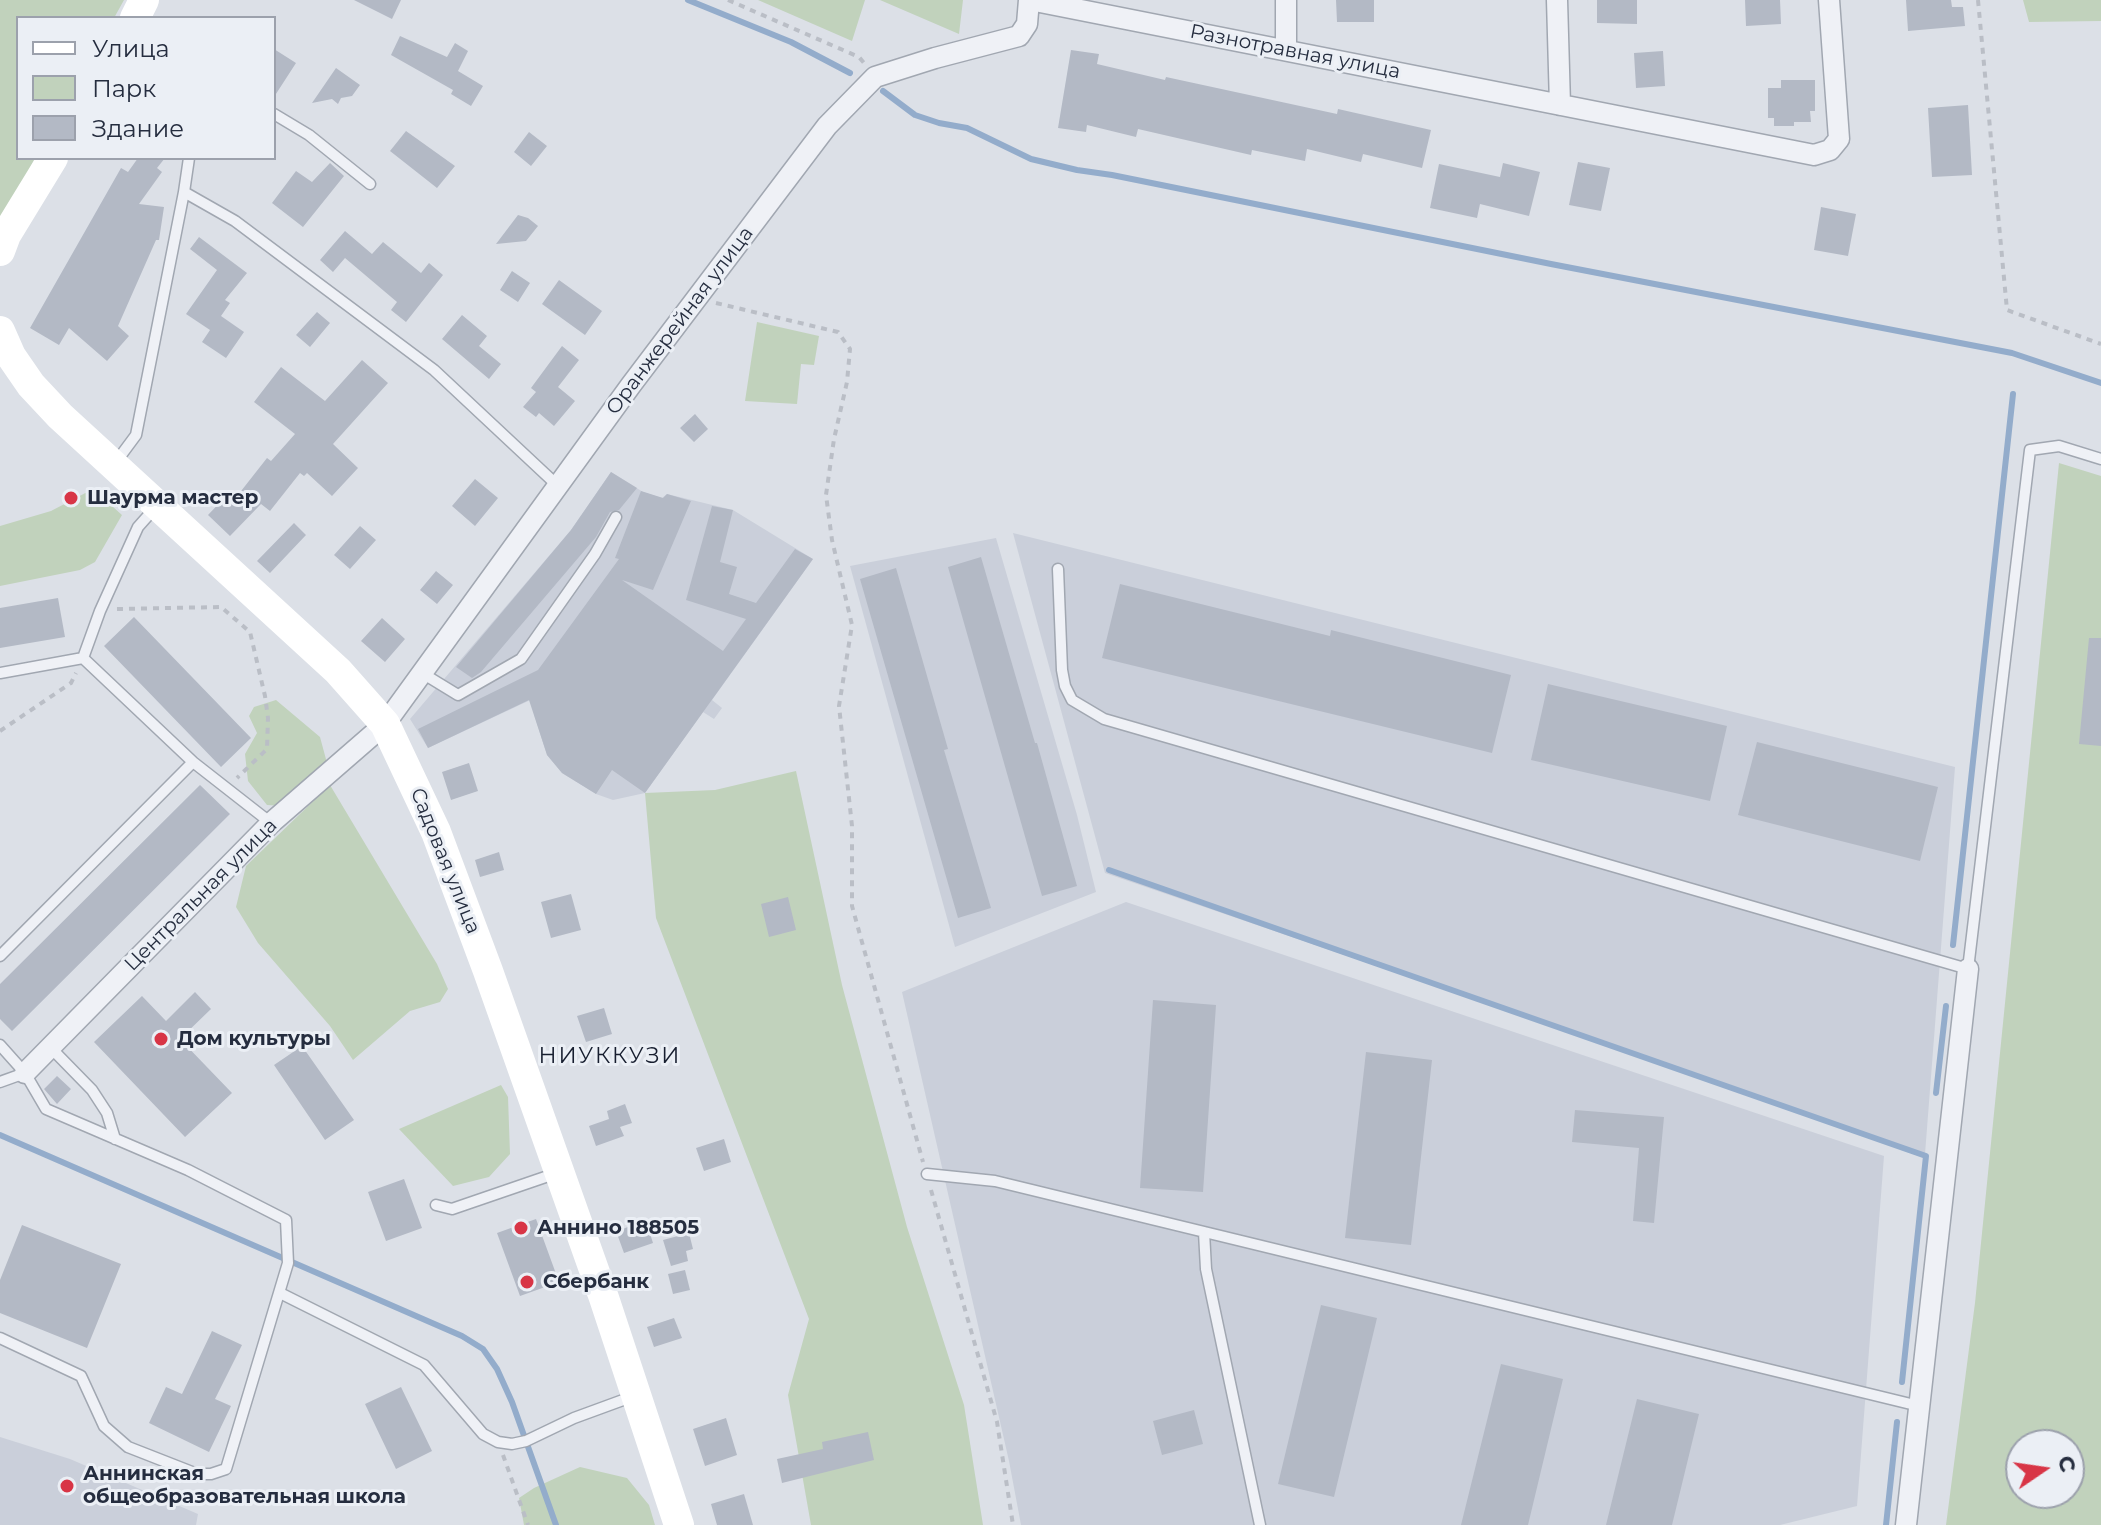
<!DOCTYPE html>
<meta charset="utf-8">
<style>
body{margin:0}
#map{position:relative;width:2101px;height:1525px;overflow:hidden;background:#dce0e7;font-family:Montserrat,sans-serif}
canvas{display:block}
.legend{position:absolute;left:16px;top:16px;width:260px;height:144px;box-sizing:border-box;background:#ebeff5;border:2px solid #9ca1ac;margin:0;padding:10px 14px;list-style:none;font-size:24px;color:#252d3f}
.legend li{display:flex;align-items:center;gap:16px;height:40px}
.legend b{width:40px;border:2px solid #9ca1ac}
.north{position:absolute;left:2005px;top:1429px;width:80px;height:80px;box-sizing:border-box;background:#ebeff5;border:2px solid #9ca1ac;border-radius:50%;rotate:77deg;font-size:22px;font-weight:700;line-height:32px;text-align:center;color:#252d3f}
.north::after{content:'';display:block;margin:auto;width:28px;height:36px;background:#d83546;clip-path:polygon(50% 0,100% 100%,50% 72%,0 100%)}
</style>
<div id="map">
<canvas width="2101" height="1525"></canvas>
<ul class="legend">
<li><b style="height:10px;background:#fff"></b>Улица</li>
<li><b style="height:22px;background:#c1d2bc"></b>Парк</li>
<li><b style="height:22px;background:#b3b9c5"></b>Здание</li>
</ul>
<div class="north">С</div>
</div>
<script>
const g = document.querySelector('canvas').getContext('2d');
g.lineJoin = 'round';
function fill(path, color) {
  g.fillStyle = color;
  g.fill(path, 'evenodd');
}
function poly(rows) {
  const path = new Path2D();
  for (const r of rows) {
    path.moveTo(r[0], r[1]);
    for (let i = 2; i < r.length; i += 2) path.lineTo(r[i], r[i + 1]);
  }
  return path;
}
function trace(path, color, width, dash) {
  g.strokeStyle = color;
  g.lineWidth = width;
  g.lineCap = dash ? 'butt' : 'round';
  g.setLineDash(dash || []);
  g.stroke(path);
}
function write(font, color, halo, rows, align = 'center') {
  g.font = font + ' Montserrat,sans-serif';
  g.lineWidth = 6;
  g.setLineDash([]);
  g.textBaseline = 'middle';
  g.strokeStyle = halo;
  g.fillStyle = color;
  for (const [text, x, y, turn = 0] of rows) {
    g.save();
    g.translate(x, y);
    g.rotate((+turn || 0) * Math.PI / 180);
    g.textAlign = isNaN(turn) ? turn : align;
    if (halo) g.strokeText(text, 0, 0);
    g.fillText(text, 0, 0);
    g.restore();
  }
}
fill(poly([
 [611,472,643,492,662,498,667,494,733,510,813,559,712,700,722,708,714,719,703,712,645,793,613,800,596,794,562,773,547,755,534,714,541,695,428,748,410,719,571,530],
 [1013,533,1955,767,1925,1154,1105,873],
 [996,538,1077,815,1096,892,955,947,850,566],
 [1126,902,1884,1156,1857,1506,1780,1525,1021,1525,1009,1461,902,992],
 [0,1437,70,1459,198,1514,196,1525,0,1525]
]), '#cacfda');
fill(poly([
 [0,0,124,0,114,18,18,18,18,158,35,158,0,228],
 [758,0,865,0,852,41],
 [880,0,963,0,959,34],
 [2023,0,2101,0,2101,21,2029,22],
 [757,322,819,336,814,365,801,364,797,404,745,401],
 [2059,463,2101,476,2101,1525,1946,1525,1975,1303],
 [2021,1445,2069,1445,2069,1493,2021,1493],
 [93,489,122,515,95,562,80,570,0,586,0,526,51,511],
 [276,700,320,737,327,763,282,806,267,805,248,781,245,754,257,733,249,716,254,707],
 [796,771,842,985,907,1227,964,1405,983,1525,811,1525,788,1395,809,1319,656,918,645,793,715,790],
 [330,785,437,964,448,989,440,1002,410,1011,353,1060,330,1026,258,943,236,907,246,866],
 [501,1085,508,1097,510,1154,489,1177,453,1186,399,1129],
 [580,1467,627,1478,649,1505,655,1525,524,1525,519,1498,534,1488]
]), '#c1d2bc');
trace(poly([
 [688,0,791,42,850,73],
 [883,91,915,115,939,123,967,128,1031,159,1077,170,1112,175,1551,264,2012,353,2101,383],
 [1109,870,1926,1156,1902,1382],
 [1953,945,2013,394],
 [1936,1093,1946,1006],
 [0,1135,462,1336,483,1349,497,1369,512,1402,556,1525],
 [1886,1525,1897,1422]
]), '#93accb', 6);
fill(poly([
 [354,0,401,0,392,19],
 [1336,0,1374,0,1374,22,1337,22],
 [1597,0,1637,0,1637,24,1597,23],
 [1745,0,1780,0,1781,24,1746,26],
 [1906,0,1951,0,1952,7,1963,7,1965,26,1908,31],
 [400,36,447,57,455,43,468,51,458,71,483,86,471,106,451,94,453,90,391,55],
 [274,49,296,63,274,97],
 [1071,50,1099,54,1097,64,1165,80,1166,77,1337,114,1338,109,1431,130,1422,168,1363,154,1361,162,1307,149,1305,161,1252,150,1251,155,1138,129,1136,137,1087,125,1086,132,1058,128],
 [1663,51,1665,86,1636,88,1634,53],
 [336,68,360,85,352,96,341,98,338,104,332,99,312,103],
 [1781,80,1815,80,1815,111,1810,111,1811,122,1794,122,1794,126,1774,126,1774,118,1768,118,1768,88,1781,88],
 [1968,105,1972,175,1932,177,1928,108],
 [406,131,455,166,437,188,390,151],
 [529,132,547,146,531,166,514,152],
 [138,158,165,158,157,168,162,172,139,204,164,207,159,240,156,240,118,326,129,336,107,361,69,328,59,345,30,328,121,168,128,172],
 [1578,162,1610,168,1601,211,1569,205],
 [330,163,344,176,303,227,272,203,296,171,312,182],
 [1503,163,1540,172,1529,216,1480,204,1477,218,1430,208,1439,164,1500,177],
 [1821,207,1856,214,1848,256,1814,250],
 [518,215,528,218,538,226,526,241,496,244],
 [345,231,372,254,383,242,421,273,429,263,443,275,406,322,391,310,397,302,345,258,333,272,320,260],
 [199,237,247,273,225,300,230,303,221,316,244,332,226,358,202,342,210,330,186,314,217,270,190,249],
 [512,271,530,283,518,302,500,290],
 [559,280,602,311,585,335,542,304],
 [317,312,330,323,310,347,296,335],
 [462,315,487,336,479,346,501,364,489,379,442,339],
 [562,346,579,360,558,387,575,401,554,426,539,413,536,417,523,407,536,392,531,388],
 [362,360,388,383,333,444,358,468,332,496,307,473,304,476,300,473,270,511,261,504,230,536,208,515,228,494,234,500,267,458,271,461,295,434,254,402,281,367,325,401],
 [695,414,708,429,694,442,680,428],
 [611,472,637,488,619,510,610,512,596,537,481,672,472,678,456,667,571,530],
 [475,479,498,498,475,526,452,506],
 [641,491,663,498,667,494,691,501,653,590,622,580,723,651,746,619,686,600,712,506,733,510,720,562,737,567,729,594,756,603,795,549,813,559,645,793,612,770,596,794,562,773,547,755,529,700,428,748,418,729,538,670,619,559,615,558],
 [294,523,306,535,270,573,257,561],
 [360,526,376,540,350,569,334,555],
 [981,557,1035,743,1037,743,1077,886,1042,896,948,567],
 [896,568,948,749,944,750,991,908,958,918,860,579],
 [436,571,453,585,437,604,420,590],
 [1120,584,1330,636,1331,630,1511,675,1492,753,1102,658],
 [58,598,65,637,0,648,0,608],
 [134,617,251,738,221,767,104,646],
 [382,618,405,639,385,662,361,641],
 [2089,638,2101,638,2101,746,2079,744],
 [1548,684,1727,726,1710,801,1531,760],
 [1757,742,1938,787,1920,861,1738,815],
 [469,763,478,791,451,800,442,772],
 [200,785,230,814,12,1031,0,1019,0,984],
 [499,852,504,870,480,877,475,860],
 [571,894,581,930,551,938,541,902],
 [788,897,796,930,769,937,761,904],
 [195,992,211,1009,180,1039,232,1093,185,1137,94,1042,142,996,166,1021],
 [1153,1000,1216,1005,1203,1192,1140,1188],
 [604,1008,612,1034,586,1042,577,1016],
 [302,1046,354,1120,325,1140,274,1065],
 [1366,1052,1432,1060,1411,1245,1345,1238],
 [57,1076,71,1089,57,1104,44,1089],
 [625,1104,632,1123,620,1127,624,1136,596,1146,589,1126,609,1119,607,1111],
 [1575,1110,1664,1117,1654,1223,1633,1221,1639,1148,1572,1142],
 [724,1139,731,1162,704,1171,696,1148],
 [404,1179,422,1228,386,1241,368,1192],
 [536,1219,559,1282,520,1296,497,1233],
 [646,1221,653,1243,624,1253,616,1231],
 [22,1225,121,1264,87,1348,0,1313,0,1280],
 [689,1233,693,1249,686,1251,688,1261,671,1266,663,1240],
 [685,1270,690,1290,673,1294,668,1274],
 [1321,1305,1377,1318,1334,1497,1278,1484],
 [674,1318,682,1338,654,1347,647,1327],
 [212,1331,242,1345,215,1399,231,1406,209,1452,149,1423,166,1387,182,1394],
 [1501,1364,1563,1379,1528,1525,1461,1525],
 [401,1387,432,1451,396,1469,365,1404],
 [1637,1399,1699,1414,1672,1525,1606,1525],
 [1194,1410,1203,1444,1162,1455,1153,1421],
 [726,1418,737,1455,705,1466,693,1429],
 [868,1432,874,1460,782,1483,777,1459,823,1449,822,1442],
 [744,1494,753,1525,717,1525,711,1504]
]), '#b3b9c5');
const lane = poly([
 [274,114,309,135,370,184],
 [184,192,189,158],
 [116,462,136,435,184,192,235,221,434,370,558,486],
 [1058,569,1062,670,1065,686,1072,700,1104,719,1968,969,2030,450,2059,446,2101,459],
 [83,658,100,611,138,527,154,509],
 [0,673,83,658,193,762,0,956],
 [422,673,458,695,521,659,595,554,616,517],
 [193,762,271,823],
 [0,1045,25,1073,46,1109,188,1170,286,1220,288,1263,226,1469,211,1474,197,1474,128,1447,104,1426,81,1376,0,1338],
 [50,1047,92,1090,107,1113,115,1139],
 [0,1082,25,1073],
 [927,1174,995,1181,1919,1406],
 [436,1205,452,1209,557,1173],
 [1204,1232,1206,1269,1260,1525],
 [280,1293,424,1365,483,1434,498,1442,512,1444,526,1441,574,1418,634,1396]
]);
const street = poly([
 [1030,0,1814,155,1830,150,1839,139,1829,0],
 [1286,0,1286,50],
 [1557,0,1560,105],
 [25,1073,271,823,385,724,631,385,827,126,875,77,935,58,1019,36,1027,24,1029,0],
 [1906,1525,1968,969]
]);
trace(lane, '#a1a7b1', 13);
trace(street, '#a1a7b1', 23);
trace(poly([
 [728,0,859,57,864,63],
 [1978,0,2007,310,2101,344],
 [716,303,838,332,850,349,847,382,834,439,826,495,832,540,852,625,839,706,852,826,852,906,923,1162],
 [117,609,221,607,250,632,265,696,268,718,267,749,237,778],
 [0,731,71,683,76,673],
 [931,1190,997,1422,1013,1525],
 [503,1455,528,1525]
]), '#babec6', 4, [6, 6]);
trace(lane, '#eff1f6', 10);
trace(street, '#eff1f6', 20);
trace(poly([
 [135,18,144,0],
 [0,251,6,235,53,158],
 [0,331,11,356,31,385,60,416,338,671,385,724,436,832,488,971,604,1298,679,1525]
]), '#fff', 30);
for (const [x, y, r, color] of [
 [71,498,8,"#d83546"],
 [161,1039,8,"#d83546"],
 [521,1228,8,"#d83546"],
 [527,1282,8,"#d83546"],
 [67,1486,8,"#d83546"]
]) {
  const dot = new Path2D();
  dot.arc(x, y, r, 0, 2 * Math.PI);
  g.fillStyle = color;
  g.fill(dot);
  trace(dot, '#ebeff5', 3);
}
write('20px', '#252d3f', '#ebeff5', [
 ["Разнотравная улица",1295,52,11],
 ["Оранжерейная улица",680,321,-53],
 ["Садовая улица",445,861,68],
 ["Центральная улица",201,895,-45]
]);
write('bold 20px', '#252d3f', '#ebeff5', [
 ["Шаурма мастер",87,498],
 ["Дом культуры",177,1039],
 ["Аннино 188505",537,1228],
 ["Сбербанк",543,1282],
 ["Аннинская",83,1474],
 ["общеобразовательная школа",83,1497]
], 'left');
g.letterSpacing = '2px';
write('22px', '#171e2f', '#ebeff5', [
 ["НИУККУЗИ",610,1057]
]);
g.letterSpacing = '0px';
</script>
